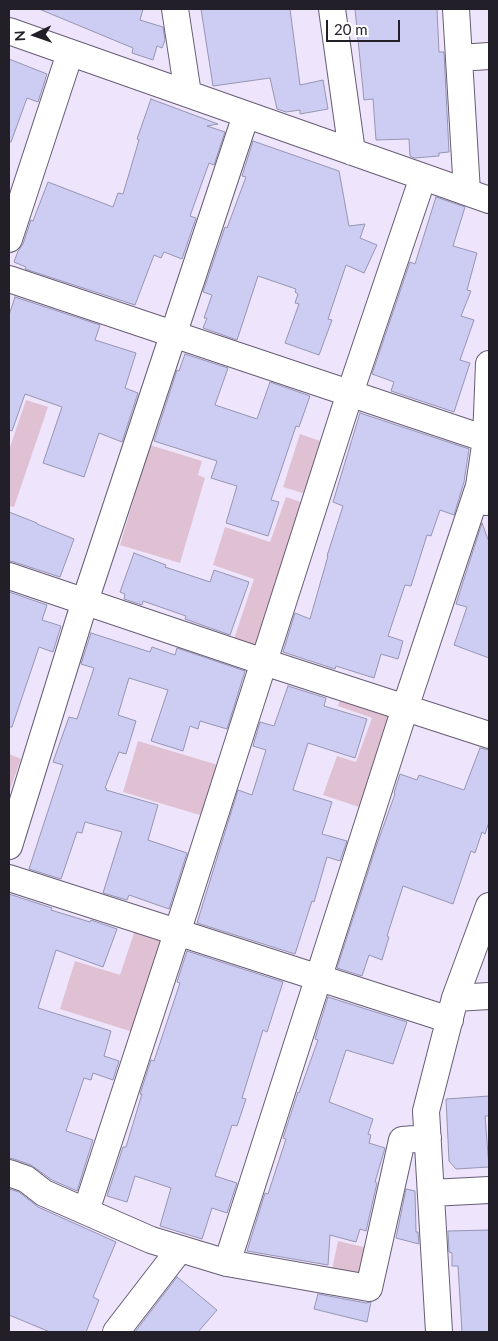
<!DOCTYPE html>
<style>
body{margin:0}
#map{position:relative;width:498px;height:1341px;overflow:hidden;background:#eee4fc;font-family:Lato,sans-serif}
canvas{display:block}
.frame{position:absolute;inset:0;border:10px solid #231f29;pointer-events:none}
.north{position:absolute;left:10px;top:10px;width:50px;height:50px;-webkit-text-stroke:4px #fff;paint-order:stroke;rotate:267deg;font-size:14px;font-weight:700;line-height:20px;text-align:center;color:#231f29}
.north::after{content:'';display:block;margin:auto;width:18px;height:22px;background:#231f29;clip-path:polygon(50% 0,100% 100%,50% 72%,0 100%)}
.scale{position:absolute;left:326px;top:20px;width:74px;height:22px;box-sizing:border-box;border:2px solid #231f29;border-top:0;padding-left:6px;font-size:15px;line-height:18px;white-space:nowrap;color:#231f29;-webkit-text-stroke:4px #fff;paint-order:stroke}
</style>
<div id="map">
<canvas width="498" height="1341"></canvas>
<div class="frame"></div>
<div class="north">N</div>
<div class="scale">20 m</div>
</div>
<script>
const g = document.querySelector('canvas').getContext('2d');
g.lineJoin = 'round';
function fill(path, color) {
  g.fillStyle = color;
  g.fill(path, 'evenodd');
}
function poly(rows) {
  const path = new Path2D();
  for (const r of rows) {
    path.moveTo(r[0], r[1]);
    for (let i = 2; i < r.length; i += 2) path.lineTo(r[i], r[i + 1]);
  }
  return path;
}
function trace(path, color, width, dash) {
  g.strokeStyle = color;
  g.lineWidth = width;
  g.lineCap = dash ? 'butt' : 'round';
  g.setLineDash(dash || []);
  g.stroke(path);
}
fill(poly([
 [26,400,48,407,14,507,9,506,9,450],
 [300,434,326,443,309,495,283,487],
 [150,445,202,461,198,475,205,478,180,563,120,545],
 [286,497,307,504,257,650,233,642,254,579,213,565,225,527,270,542],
 [342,693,395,711,362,808,323,795,337,756,356,762,372,718,338,706],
 [138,741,218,765,203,816,123,792],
 [9,754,21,759,9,792],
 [136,927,167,937,136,1033,60,1009,75,961,120,975],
 [338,1241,372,1249,364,1279,331,1274]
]), '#e0c1d3');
const building = poly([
 [39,9,143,9,140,20,163,27,165,40,162,48,157,46,153,60,132,53,133,48,39,9],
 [201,9,290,9,300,85,323,80,328,109,300,114,300,110,286,112,277,109,270,78,213,86,201,9],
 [355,9,437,9,439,52,444,52,449,152,439,153,439,156,414,158,410,156,409,139,376,140,373,99,364,100,355,9],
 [9,59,47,74,38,102,27,98,11,142,9,142,9,59],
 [151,99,218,124,207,126,225,132,214,165,209,163,190,216,196,218,182,259,164,252,161,258,154,255,135,305,25,269,26,267,14,262,18,251,23,244,31,220,33,221,48,182,113,207,118,193,123,194,139,140,137,139,151,99],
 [253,141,339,171,349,226,365,224,360,238,377,245,364,273,346,265,328,319,332,320,319,355,285,343,299,304,295,303,298,294,295,292,296,289,258,276,237,340,203,328,207,318,204,318,212,295,203,292,225,227,227,228,246,177,242,176,253,141],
 [436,197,465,207,453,246,477,253,467,290,471,291,461,316,474,320,460,360,470,363,454,412,391,391,394,382,372,374,410,262,415,264,436,197],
 [15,297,100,325,95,340,136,353,125,388,138,393,122,442,99,433,84,477,43,463,62,407,25,394,12,431,9,430,9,315,15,297],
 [185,354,228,368,215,405,257,419,270,382,310,396,299,427,296,426,271,500,279,502,268,536,226,523,237,486,211,478,217,461,154,441,177,370,179,371,185,354],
 [360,413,469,449,464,482,454,515,440,510,431,536,427,535,411,586,405,585,388,636,403,641,398,659,381,654,374,678,336,666,335,669,283,652,295,613,310,619,328,556,327,556,343,506,333,502,360,413],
 [9,512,37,523,37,524,74,539,60,577,14,562,9,561,9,512],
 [482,523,489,542,489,658,454,645,467,607,456,604,482,523],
 [134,553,166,565,165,567,210,582,214,570,249,582,230,635,185,619,186,616,143,601,142,605,124,599,125,594,120,592,134,553],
 [9,592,47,605,42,620,61,626,53,652,39,647,12,727,9,727,9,592],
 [91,633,150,652,152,647,175,655,177,648,245,671,227,729,200,721,198,729,190,726,183,751,151,741,168,690,129,678,118,715,136,721,126,754,119,752,105,788,107,789,106,790,158,805,148,840,187,853,169,909,129,895,127,900,103,893,122,832,85,822,82,833,77,832,61,879,29,869,63,765,53,762,69,717,77,719,94,668,81,664,91,633],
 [288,686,326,698,324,706,367,719,355,758,308,743,293,790,332,802,322,834,347,841,340,861,327,857,314,902,312,901,295,954,197,923,238,790,252,795,266,750,253,746,260,722,274,726,288,686],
 [480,748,489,750,489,822,485,834,482,832,475,853,471,851,453,904,403,886,387,936,389,937,382,960,369,955,362,976,337,968,377,844,395,794,394,793,400,774,417,780,419,775,464,790,480,748],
 [9,894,52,908,51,910,90,922,91,920,117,929,103,967,56,950,38,1008,111,1031,104,1056,119,1061,113,1080,93,1073,91,1080,84,1078,66,1131,93,1140,77,1191,52,1180,31,1165,14,1159,9,1158,9,894],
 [187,951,283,982,267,1032,263,1030,242,1098,246,1099,237,1126,232,1125,215,1176,237,1183,227,1213,212,1208,202,1239,160,1226,171,1188,135,1176,127,1202,107,1196,123,1147,126,1147,142,1094,140,1094,151,1060,154,1061,180,983,177,982,187,951],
 [328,997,407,1022,393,1064,346,1050,329,1102,373,1119,368,1134,371,1135,369,1143,385,1148,375,1182,377,1183,366,1231,360,1229,356,1242,330,1235,328,1265,247,1251,265,1193,268,1194,286,1139,283,1138,298,1092,299,1093,318,1040,315,1039,328,997],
 [489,1096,489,1116,485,1116,489,1167,456,1169,449,1161,446,1099,489,1096],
 [9,1189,19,1192,38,1207,116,1242,93,1297,99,1300,86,1332,50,1332,9,1315,9,1189],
 [406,1189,415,1191,416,1232,418,1232,419,1244,396,1238,406,1189],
 [489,1230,489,1332,462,1332,458,1266,452,1266,452,1253,449,1252,448,1231,489,1230],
 [177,1277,217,1310,198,1332,135,1332,177,1277],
 [318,1294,366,1303,371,1302,367,1322,314,1309,318,1294]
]);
fill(building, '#cdccf3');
trace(building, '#9695b2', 1);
const street = poly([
 [175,9,188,94],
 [332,9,352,152],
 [456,9,467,192],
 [9,31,489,200],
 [459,58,489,56],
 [9,239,70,53],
 [9,279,486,439],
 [486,502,479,486,486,439,489,364],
 [9,576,264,662,489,735],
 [9,846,85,601,246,115],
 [9,878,450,1020],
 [455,998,489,996],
 [9,1173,26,1179,44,1193,151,1240,227,1263,369,1288,402,1140,428,1138],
 [431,1193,489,1190],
 [86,1211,177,933,350,393,423,177],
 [227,1263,405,708,479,486],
 [116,1332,180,1249],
 [439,1332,426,1111,455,998,489,906]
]);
trace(street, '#675c75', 28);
trace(street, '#fff', 26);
</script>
